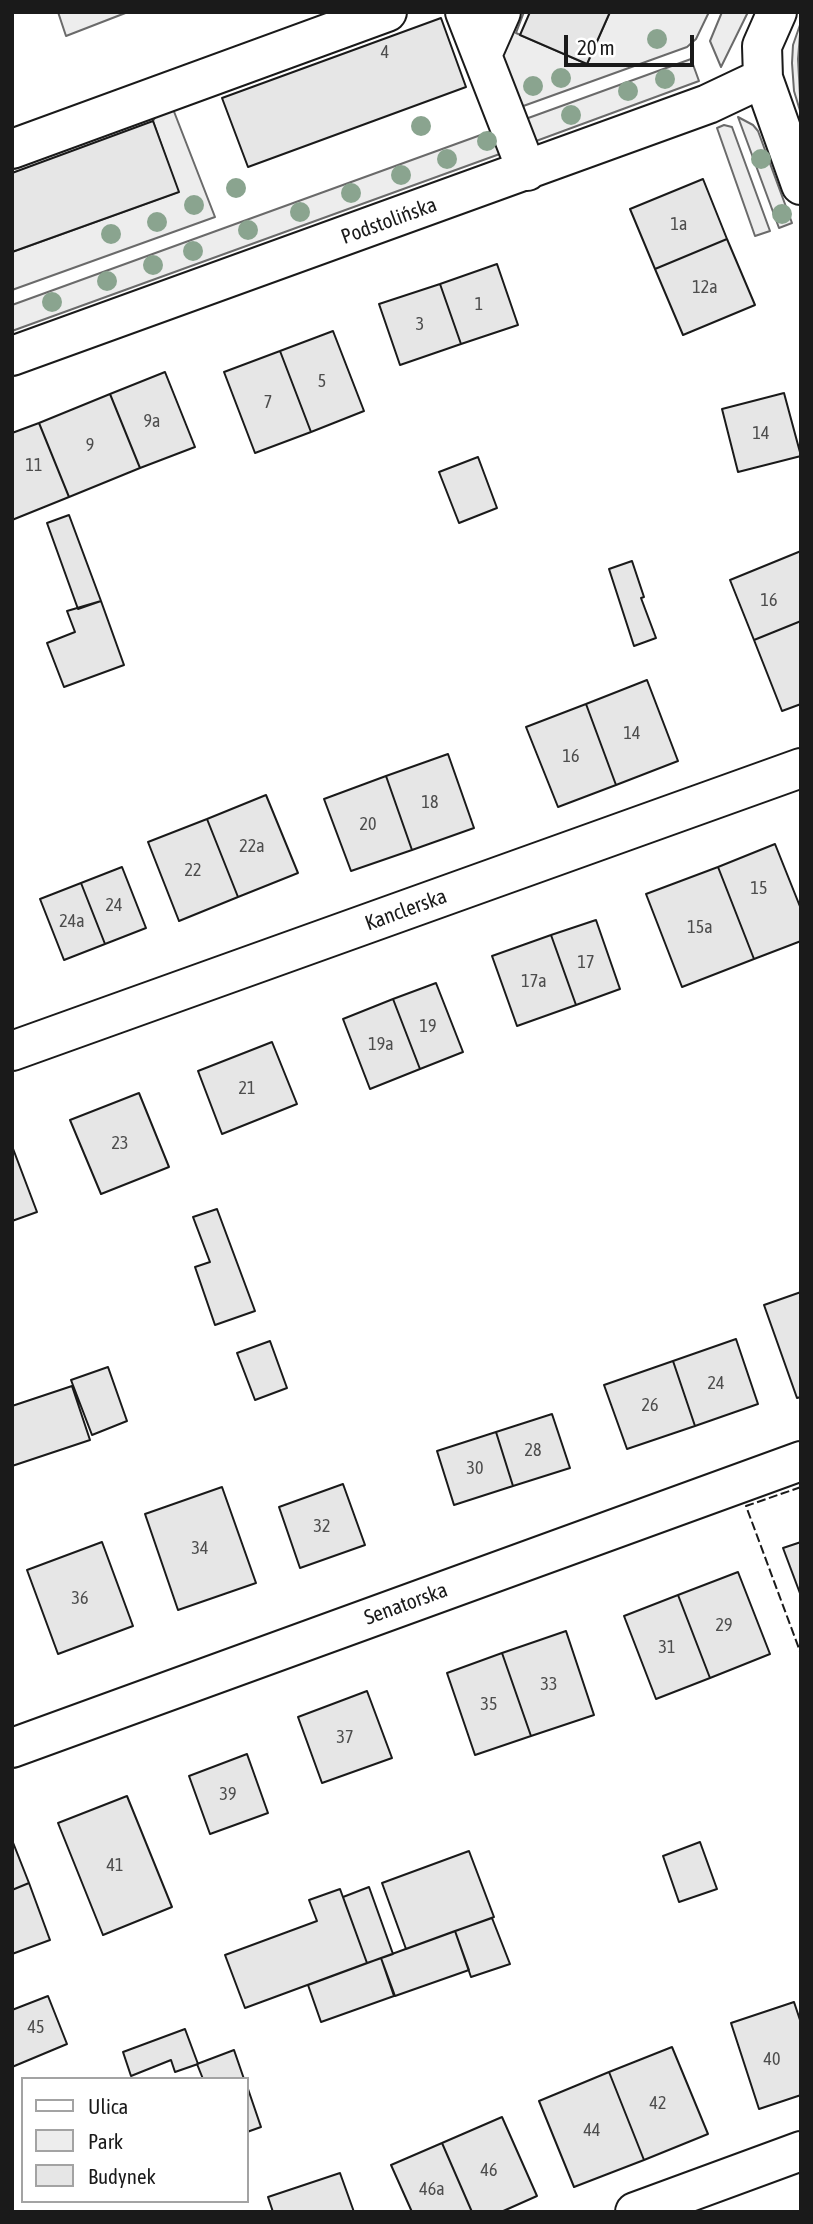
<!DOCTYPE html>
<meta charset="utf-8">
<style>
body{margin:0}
#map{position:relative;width:813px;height:2224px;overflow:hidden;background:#fff;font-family:"Asap Condensed",sans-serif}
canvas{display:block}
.frame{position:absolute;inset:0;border:14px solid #1a1a1a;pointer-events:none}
.legend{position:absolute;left:21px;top:2077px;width:228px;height:126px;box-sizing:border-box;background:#fff;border:2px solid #a3a3a3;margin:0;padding:9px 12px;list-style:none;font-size:21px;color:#1a1a1a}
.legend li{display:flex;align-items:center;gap:14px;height:35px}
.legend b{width:35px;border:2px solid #a3a3a3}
.scale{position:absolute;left:564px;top:35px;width:130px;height:32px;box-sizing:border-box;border:4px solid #1a1a1a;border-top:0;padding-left:9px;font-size:21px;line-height:24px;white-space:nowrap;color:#1a1a1a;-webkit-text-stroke:5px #fff;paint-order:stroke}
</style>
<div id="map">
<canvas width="813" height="2224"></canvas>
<div class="frame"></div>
<ul class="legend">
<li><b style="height:9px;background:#fff"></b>Ulica</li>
<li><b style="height:19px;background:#ededed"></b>Park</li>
<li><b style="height:19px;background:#e6e6e6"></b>Budynek</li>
</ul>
<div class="scale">20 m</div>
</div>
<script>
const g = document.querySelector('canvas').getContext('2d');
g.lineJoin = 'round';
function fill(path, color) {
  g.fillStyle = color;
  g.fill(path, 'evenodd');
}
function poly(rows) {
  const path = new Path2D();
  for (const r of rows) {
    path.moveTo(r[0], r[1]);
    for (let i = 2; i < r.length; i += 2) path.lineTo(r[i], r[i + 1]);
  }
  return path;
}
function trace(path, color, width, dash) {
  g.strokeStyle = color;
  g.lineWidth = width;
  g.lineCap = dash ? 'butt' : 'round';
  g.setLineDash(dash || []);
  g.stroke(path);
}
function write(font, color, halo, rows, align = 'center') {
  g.font = font + ' "Asap Condensed",sans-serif';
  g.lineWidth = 5;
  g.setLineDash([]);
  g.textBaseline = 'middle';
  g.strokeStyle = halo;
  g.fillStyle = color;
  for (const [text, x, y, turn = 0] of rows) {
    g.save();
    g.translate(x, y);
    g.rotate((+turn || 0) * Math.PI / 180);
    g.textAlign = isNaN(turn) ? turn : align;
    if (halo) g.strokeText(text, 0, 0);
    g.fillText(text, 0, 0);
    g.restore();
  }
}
const green = poly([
 [58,12,128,12,66,36,58,12],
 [510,12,524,12,516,33,587,64,610,12,709,12,696,39,687,47,515,109,493,54,510,12],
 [722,12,748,12,721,67,710,41,722,12],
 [801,22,798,59,801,114,794,91,792,63,793,45,801,22],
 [691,59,699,81,528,144,520,121,691,59],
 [173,109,215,217,12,290,12,252,178,192,153,121,157,114,173,109],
 [738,117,753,125,758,131,792,223,779,228,738,117],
 [724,125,732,127,770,231,755,236,717,128,724,125],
 [500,128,508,151,12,331,12,305,500,128]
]);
fill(green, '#ededed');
trace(green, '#6a6a6a', 2);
const building = poly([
 [530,12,610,12,587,64,520,35,530,12],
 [441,18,466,87,248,167,222,98,441,18],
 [153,121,179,192,12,252,12,173,153,121],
 [703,179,727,239,655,269,630,209,703,179],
 [727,239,755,305,683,335,655,269,727,239],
 [497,264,518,325,461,344,440,284,497,264],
 [440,284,461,344,400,365,379,304,440,284],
 [333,331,364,411,311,432,280,351,333,331],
 [280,351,311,432,255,453,224,372,280,351],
 [165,372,195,447,140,468,110,394,165,372],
 [784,393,801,456,738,472,722,409,784,393],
 [110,394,140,468,69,497,39,423,110,394],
 [39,423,69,497,12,520,12,433,39,423],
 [478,457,497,508,459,523,439,472,478,457],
 [69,515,101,601,78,609,47,523,69,515],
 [801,551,801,621,754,640,730,580,801,551],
 [632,561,644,597,641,598,656,638,634,646,609,569,632,561],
 [101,601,124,665,64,687,47,643,75,632,67,611,101,601],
 [801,621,801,704,782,711,754,640,801,621],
 [647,680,678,761,616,785,586,704,647,680],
 [586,704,616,785,558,807,526,727,586,704],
 [448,754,474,828,412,850,386,776,448,754],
 [386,776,412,850,351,871,324,799,386,776],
 [266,795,298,873,238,897,207,819,266,795],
 [207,819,238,897,179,921,148,842,207,819],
 [775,844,801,909,801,941,754,959,718,867,775,844],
 [122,867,146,928,105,944,81,883,122,867],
 [718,867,754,959,682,987,646,894,718,867],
 [81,883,105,944,64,960,40,899,81,883],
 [596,920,620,989,576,1005,551,935,596,920],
 [551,935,576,1005,517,1026,492,956,551,935],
 [436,983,463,1052,420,1069,393,999,436,983],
 [393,999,420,1069,370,1089,343,1019,393,999],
 [272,1042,297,1104,222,1134,198,1071,272,1042],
 [139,1093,169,1167,101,1194,70,1120,139,1093],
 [12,1146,37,1212,12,1221,12,1146],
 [217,1209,255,1311,215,1325,195,1267,210,1262,193,1217,217,1209],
 [801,1292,801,1397,797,1398,764,1305,801,1292],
 [736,1339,758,1404,695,1426,673,1361,736,1339],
 [270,1341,287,1388,255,1400,237,1353,270,1341],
 [673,1361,695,1426,627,1449,604,1385,673,1361],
 [108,1367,127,1421,92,1435,71,1380,108,1367],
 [72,1386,90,1440,12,1466,12,1406,72,1386],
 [552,1414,570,1468,513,1486,496,1432,552,1414],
 [496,1432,513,1486,454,1505,437,1451,496,1432],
 [343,1484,365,1545,300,1568,279,1507,343,1484],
 [222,1487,256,1583,178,1610,145,1514,222,1487],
 [102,1542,133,1626,58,1654,27,1570,102,1542],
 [801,1542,801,1596,783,1548,801,1542],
 [738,1572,770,1654,710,1678,678,1595,738,1572],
 [678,1595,710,1678,656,1699,624,1616,678,1595],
 [566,1631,594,1715,531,1736,502,1653,566,1631],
 [502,1653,531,1736,475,1755,447,1673,502,1653],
 [367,1691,392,1758,322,1783,298,1717,367,1691],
 [247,1754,268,1813,210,1834,189,1776,247,1754],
 [127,1796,172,1907,103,1935,58,1823,127,1796],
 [12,1840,29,1883,12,1890,12,1840],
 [700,1842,717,1889,679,1902,663,1856,700,1842],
 [469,1851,494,1917,406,1949,382,1883,469,1851],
 [29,1883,50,1940,12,1954,12,1890,29,1883],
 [369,1887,393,1954,367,1963,343,1897,369,1887],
 [340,1889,367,1963,245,2008,225,1955,317,1921,309,1900,340,1889],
 [492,1918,510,1964,471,1977,455,1931,492,1918],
 [455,1931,469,1970,395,1996,381,1958,455,1931],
 [381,1958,394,1996,321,2022,308,1985,381,1958],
 [48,1996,67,2044,12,2067,12,2010,48,1996],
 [794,2002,801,2023,801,2095,759,2109,731,2023,794,2002],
 [185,2029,198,2064,175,2072,171,2060,131,2076,123,2052,185,2029],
 [672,2047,708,2134,644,2160,609,2072,672,2047],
 [234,2050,244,2079,203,2079,197,2064,234,2050],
 [609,2072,644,2160,574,2187,539,2101,609,2072],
 [247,2086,261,2127,247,2132,247,2086],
 [502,2117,537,2196,501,2212,472,2212,442,2143,502,2117],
 [442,2143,472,2212,412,2212,391,2165,442,2143],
 [340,2173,354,2212,273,2212,268,2197,340,2173]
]);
fill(building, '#e6e6e6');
trace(building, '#1a1a1a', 2);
const minor = poly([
 [465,12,527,171],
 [777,12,762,46,763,78,801,185],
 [482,55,501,12],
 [12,149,387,12],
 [12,356,708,104,763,78],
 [12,1051,801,768],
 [12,1748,801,1461],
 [635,2212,801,2151]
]);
trace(minor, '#1a1a1a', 42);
trace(minor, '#fff', 38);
trace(poly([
 [801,1487,746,1506,801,1654]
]), '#1a1a1a', 2, [9, 3.5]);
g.fillStyle = '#8aa48f';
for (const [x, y] of [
 [657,39],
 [561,78],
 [665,79],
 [533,86],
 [628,91],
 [571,115],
 [421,126],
 [487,141],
 [447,159],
 [761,159],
 [401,175],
 [236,188],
 [351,193],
 [194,205],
 [300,212],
 [782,214],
 [157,222],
 [248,230],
 [111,234],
 [193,251],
 [153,265],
 [107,281],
 [52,302]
]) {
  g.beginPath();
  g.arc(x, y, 10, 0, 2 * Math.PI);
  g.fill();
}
write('18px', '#4d4d4d', null, [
 ["4",385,52],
 ["1a",679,224],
 ["12a",705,287],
 ["1",479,304],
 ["3",420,324],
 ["5",322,381],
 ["7",268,402],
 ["9a",152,421],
 ["14",761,433],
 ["9",90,445],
 ["11",34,465],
 ["16",769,600],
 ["14",632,733],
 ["16",571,756],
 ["18",430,802],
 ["20",368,824],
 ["22a",252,846],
 ["22",193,870],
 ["15",759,888],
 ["24",114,905],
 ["24a",72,921],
 ["15a",700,927],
 ["17",586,962],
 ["17a",534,981],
 ["19",428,1026],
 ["19a",381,1044],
 ["21",247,1088],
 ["23",120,1143],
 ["24",716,1383],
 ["26",650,1405],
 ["28",533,1450],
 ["30",475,1468],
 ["32",322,1526],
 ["34",200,1548],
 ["36",80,1598],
 ["29",724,1625],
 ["31",667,1647],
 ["33",549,1684],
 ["35",489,1704],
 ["37",345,1737],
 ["39",228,1794],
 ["41",115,1865],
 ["45",36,2027],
 ["40",772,2059],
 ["42",658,2103],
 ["44",592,2130],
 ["46",489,2170],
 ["46a",432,2189]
]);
write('21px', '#1a1a1a', '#fff', [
 ["Podstolińska",389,221,-20],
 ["Kanclerska",406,910,-20],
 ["Senatorska",406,1604,-20]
]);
</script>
